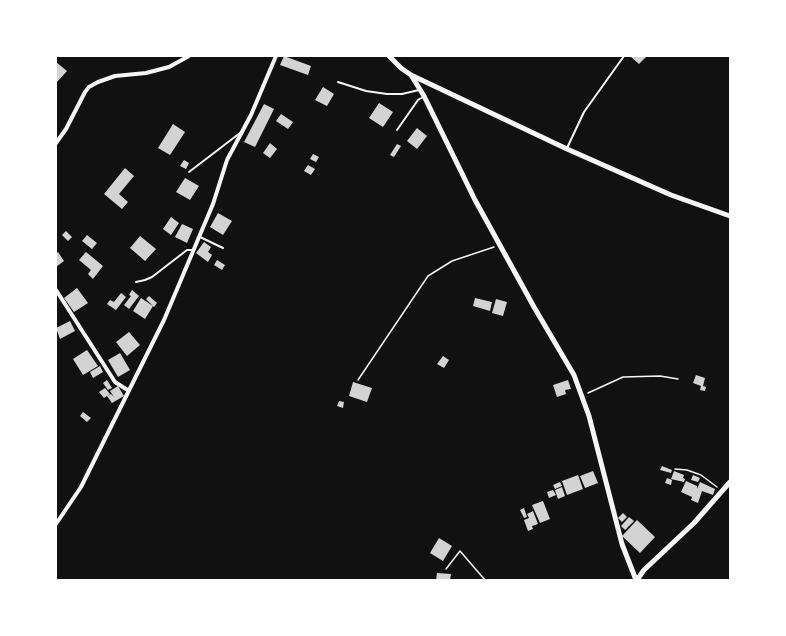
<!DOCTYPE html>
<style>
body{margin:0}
#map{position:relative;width:786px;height:636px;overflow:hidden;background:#111;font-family:Arial,sans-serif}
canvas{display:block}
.frame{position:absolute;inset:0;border:57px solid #fff;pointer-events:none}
</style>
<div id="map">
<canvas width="786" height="636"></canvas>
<div class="frame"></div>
</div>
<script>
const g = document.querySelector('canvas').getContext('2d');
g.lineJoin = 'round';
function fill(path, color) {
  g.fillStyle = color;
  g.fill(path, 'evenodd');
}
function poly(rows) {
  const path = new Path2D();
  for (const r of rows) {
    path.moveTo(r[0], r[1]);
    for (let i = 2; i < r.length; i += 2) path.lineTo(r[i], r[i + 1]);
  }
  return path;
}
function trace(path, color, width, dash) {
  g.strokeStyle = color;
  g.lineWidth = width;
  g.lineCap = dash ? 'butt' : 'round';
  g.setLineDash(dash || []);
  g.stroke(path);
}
fill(poly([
 [284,56,311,66,308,75,280,65],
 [630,56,647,56,639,64],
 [56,62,67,71,57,82,56,81],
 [323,87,334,94,327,106,315,100],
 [379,103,393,112,383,127,369,118],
 [264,104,274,109,255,147,244,142],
 [281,114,293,122,288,129,276,121],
 [173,124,185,132,170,155,158,148],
 [417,128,427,136,417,149,407,141],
 [270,143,277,149,270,158,263,153],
 [397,144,401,146,394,157,390,155],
 [313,154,319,157,316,162,310,159],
 [184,160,189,163,186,169,180,166],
 [308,165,315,169,311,175,304,171],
 [125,168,134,176,119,194,128,202,122,209,104,194],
 [185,178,199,186,190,200,176,192],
 [218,213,232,221,223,235,210,227],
 [171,217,179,223,171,235,163,229],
 [182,224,193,229,187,243,175,237],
 [66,231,72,237,68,241,62,235],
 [87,235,97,243,92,249,82,241],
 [140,236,156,249,145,261,130,248],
 [204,242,211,247,208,252,212,255,208,262,196,253],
 [58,252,64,261,56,267,56,254],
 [86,252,103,266,93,279,88,274,91,270,79,260],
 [217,260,225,265,222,270,214,265],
 [77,288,88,303,74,312,64,298],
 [132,290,139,296,129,309,124,305,131,296,129,295],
 [121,293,126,297,116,310,107,304,110,300,114,302],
 [149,296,157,303,154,307,146,299],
 [141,298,153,306,145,319,133,311],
 [475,298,492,302,490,311,473,306],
 [496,299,507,302,503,316,492,313],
 [70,321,75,331,60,339,56,328],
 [129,332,140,345,127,356,116,342],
 [87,350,98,366,83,375,73,359],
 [120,353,130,370,118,377,108,360],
 [443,356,449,360,444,368,437,364],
 [100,366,103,372,93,378,90,372],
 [696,375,705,378,703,386,706,387,705,391,700,390,701,386,693,383],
 [107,380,112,388,108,390,103,383],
 [568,380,571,389,565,390,566,394,557,397,553,385],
 [353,382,372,388,367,402,349,396],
 [118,386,124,396,112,403,107,396,111,394,114,397,110,391],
 [105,388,110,394,104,398,99,392],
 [339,401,344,402,343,408,337,406],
 [83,412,91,418,87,422,80,416],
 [662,466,672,470,671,473,660,470],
 [593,471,598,483,585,488,580,476],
 [674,471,684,475,683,478,685,479,684,482,671,479],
 [578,475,583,489,567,495,562,481],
 [693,475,700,478,698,482,691,480],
 [667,478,672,480,671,485,665,483],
 [686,481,697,486,697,489,700,482,715,489,713,495,702,491,698,503,691,500,692,497,681,492],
 [560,482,562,486,555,489,553,485],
 [562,487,565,496,558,499,555,490],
 [553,490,556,495,549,498,547,492],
 [543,501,550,519,540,523,532,505],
 [524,508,527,517,524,518,520,510],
 [533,511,538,524,532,526,533,529,528,531,524,520,529,518,527,514],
 [623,513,627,517,622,522,618,518],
 [629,517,634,521,625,530,621,526],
 [637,520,655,537,640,553,622,536],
 [439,538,452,546,443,561,430,553],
 [437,573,451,574,450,580,436,580]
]), '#d3d3d3');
trace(poly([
 [358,380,428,276,452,261,494,247],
 [588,393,623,377,660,376,678,379],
 [675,469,687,470,701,475,717,487],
 [446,569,460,551,485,580]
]), '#f5f5f5', 1.5);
trace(poly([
 [338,82,366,91,387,94,402,94,419,90],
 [397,130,418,100,423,97],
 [567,148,584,112,624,56],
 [189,172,240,133],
 [200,237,223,248],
 [136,282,145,280,152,277,187,250,194,250]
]), '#f5f5f5', 2);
trace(poly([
 [56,143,66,129,85,92,89,87,98,82,115,76,146,73,169,67,189,56],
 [56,290,115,382,129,391],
 [56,524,81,487,164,320,213,204,227,160,251,115,276,56]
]), '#f5f5f5', 4);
trace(poly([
 [389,56,401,68,411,75,567,149,671,195,730,216],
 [411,75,424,96,475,200,534,307,574,375,589,416,622,544,636,580],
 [637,580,644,570,694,523,730,482]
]), '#f5f5f5', 5);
</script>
